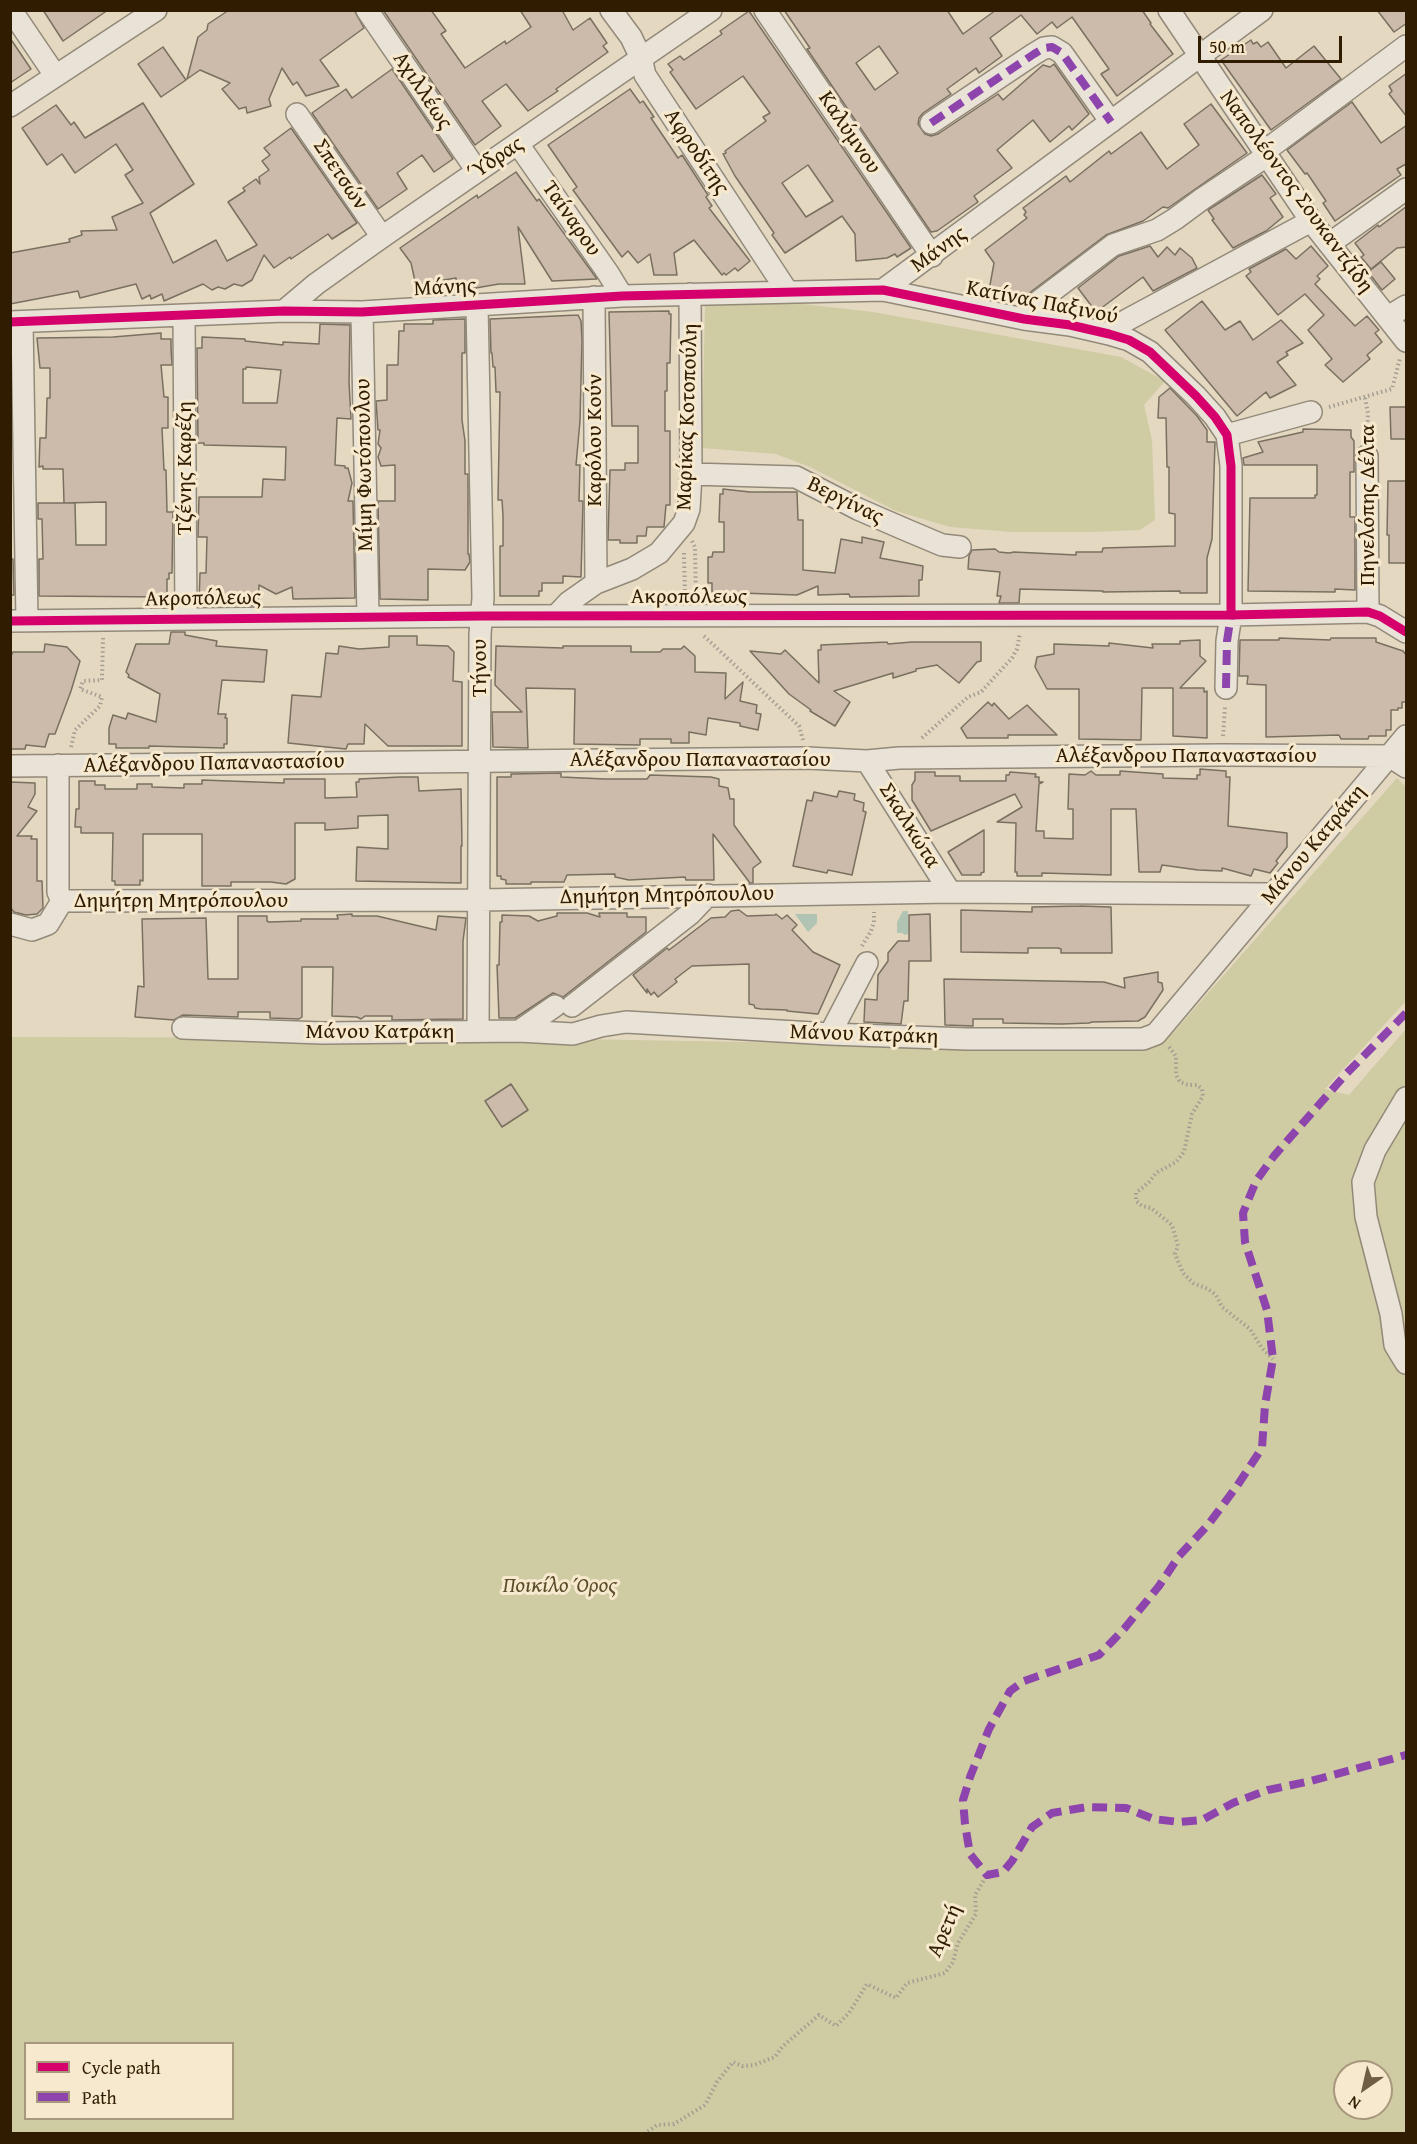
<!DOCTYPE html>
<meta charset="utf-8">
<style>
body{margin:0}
#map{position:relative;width:1417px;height:2144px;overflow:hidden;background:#e4d8c1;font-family:"Gentium Book Plus",serif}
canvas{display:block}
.frame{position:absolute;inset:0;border:12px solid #301c01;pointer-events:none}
.legend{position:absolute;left:24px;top:2042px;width:210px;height:78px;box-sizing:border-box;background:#f7e9ce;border:2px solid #a7977c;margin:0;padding:8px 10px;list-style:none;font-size:18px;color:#301c01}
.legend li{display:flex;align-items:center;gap:12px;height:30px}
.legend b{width:30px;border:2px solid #a7977c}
.north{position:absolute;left:1333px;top:2060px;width:60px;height:60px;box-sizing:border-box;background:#f7e9ce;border:2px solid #a7977c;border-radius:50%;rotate:214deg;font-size:16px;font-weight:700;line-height:24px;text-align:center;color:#301c01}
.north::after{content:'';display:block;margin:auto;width:21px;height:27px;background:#6f5e44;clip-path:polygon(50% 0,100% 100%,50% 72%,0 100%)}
.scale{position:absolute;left:1198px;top:36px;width:144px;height:27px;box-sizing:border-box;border:3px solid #301c01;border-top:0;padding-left:8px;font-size:18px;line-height:21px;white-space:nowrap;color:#301c01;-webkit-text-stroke:4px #f7e9ce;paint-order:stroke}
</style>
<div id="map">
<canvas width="1417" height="2144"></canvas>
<div class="frame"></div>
<ul class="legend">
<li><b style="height:8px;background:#d6006c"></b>Cycle path</li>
<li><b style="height:8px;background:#8e44ad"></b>Path</li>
</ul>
<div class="north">N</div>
<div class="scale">50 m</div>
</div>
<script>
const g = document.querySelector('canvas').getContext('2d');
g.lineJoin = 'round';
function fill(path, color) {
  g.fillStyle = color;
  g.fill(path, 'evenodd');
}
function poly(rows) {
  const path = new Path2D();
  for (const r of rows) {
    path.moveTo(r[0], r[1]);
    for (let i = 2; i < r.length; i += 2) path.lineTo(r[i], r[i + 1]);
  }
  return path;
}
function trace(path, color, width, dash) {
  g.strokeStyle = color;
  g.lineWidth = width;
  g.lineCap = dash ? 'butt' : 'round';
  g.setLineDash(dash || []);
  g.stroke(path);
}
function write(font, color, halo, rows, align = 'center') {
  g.font = font + ' "Gentium Book Plus",serif';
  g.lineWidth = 6;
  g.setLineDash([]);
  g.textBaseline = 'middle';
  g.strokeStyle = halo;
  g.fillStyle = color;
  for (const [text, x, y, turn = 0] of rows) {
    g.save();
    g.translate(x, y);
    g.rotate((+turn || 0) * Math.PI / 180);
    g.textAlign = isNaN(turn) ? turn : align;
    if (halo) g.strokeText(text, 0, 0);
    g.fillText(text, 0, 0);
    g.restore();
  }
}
fill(poly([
 [710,303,803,304,873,312,1121,357,1165,381,1144,405,1152,440,1155,520,1140,530,1089,532,1012,532,950,527,896,511,810,467,776,454,702,448,705,306],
 [1397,778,1406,787,1406,1001,1325,1089,1349,1095,1406,1029,1406,2133,11,2133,10,1037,518,1038,1146,1049,1157,1045,1172,1034],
 [26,2044,232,2044,232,2118,26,2118],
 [1345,2072,1381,2072,1381,2108,1345,2108]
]), '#cfcba3');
fill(poly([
 [903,911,908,911,908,934,905,935,902,933,897,933,897,922],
 [795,914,817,914,817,923,808,932]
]), '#b1c4b4');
const building = poly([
 [43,10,108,10,63,41,43,10],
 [229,10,354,10,364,28,320,60,339,86,306,96,297,82,293,85,282,68,269,99,271,106,247,113,246,107,239,109,222,89,230,83,200,70,187,79,198,37,207,30,208,24,229,10],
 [383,10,431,10,446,31,441,34,465,68,505,41,506,44,531,27,520,10,562,10,573,30,590,18,607,43,603,46,608,52,556,89,558,91,528,111,506,84,482,101,501,126,475,145,383,10],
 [784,10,947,10,963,34,996,10,1142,10,1151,23,1150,24,1173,54,1117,96,1101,74,1109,69,1072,17,1057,28,1052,22,1037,34,1021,15,990,38,1002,56,979,73,976,68,947,89,951,94,923,113,919,118,918,124,925,134,931,136,938,134,998,94,1003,100,1043,65,1050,67,1054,64,1089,114,1072,130,1069,126,1050,142,1033,120,997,150,1012,168,974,196,978,202,937,231,931,232,807,49,810,48,784,10],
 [879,46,898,73,875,90,856,63,879,46],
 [1377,10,1407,10,1407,23,1394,32,1377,10],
 [749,11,911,248,897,257,895,254,887,258,856,261,855,234,842,216,785,253,772,235,774,233,735,176,723,154,726,153,725,151,766,121,763,117,770,113,743,76,696,109,670,72,673,70,668,64,680,56,684,60,722,34,720,31,749,11],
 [808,165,833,201,806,217,782,183,808,165],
 [10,38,31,69,10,83,10,38],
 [1251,40,1253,44,1257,42,1261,47,1268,42,1286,68,1314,46,1341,79,1271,130,1221,60,1251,40],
 [163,47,186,80,161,97,138,64,163,47],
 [392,69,453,159,434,172,422,155,397,173,407,189,378,209,312,113,346,89,352,98,392,69],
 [1407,73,1407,117,1389,94,1392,91,1389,86,1407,73],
 [630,89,640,103,643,101,654,117,651,118,678,158,682,155,708,195,706,197,712,206,709,208,750,261,738,271,735,268,726,275,724,273,722,275,694,240,674,253,677,275,654,275,650,254,638,263,628,251,622,257,573,190,577,187,548,145,630,89],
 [1352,102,1381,143,1407,125,1406,164,1397,169,1401,175,1335,221,1323,203,1326,201,1307,173,1305,174,1287,150,1352,102],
 [143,103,194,184,150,213,173,263,216,240,227,261,257,245,228,202,245,191,243,188,256,179,260,184,259,177,269,170,262,161,270,155,264,148,291,128,357,223,332,239,328,234,291,259,290,257,274,268,264,255,252,280,242,286,234,284,225,289,218,287,212,290,203,284,164,301,162,294,151,299,150,295,142,299,136,284,80,298,78,291,10,304,10,253,70,242,69,239,82,235,81,231,117,230,112,217,143,203,125,175,133,170,116,144,75,173,62,154,47,165,22,128,56,105,71,125,74,122,85,138,143,103],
 [1211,104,1247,153,1168,208,1163,207,1143,221,1106,235,1028,294,1014,293,1012,301,988,296,994,263,985,250,1027,218,1024,215,1026,212,1023,208,1066,176,1070,182,1109,151,1111,154,1141,132,1167,169,1199,145,1184,124,1211,104],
 [516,172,537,201,539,199,597,279,552,281,518,227,525,284,499,284,458,291,456,278,420,284,419,280,415,281,411,263,400,248,477,195,478,198,516,172],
 [1262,175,1276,194,1270,198,1283,217,1266,231,1233,248,1212,220,1214,219,1208,210,1262,175],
 [1407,206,1407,247,1397,248,1371,269,1361,257,1364,255,1355,243,1378,225,1379,227,1407,206],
 [1150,246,1158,257,1167,247,1175,255,1180,248,1192,258,1197,268,1153,291,1143,277,1096,312,1078,288,1119,256,1150,246],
 [1311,246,1328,266,1317,276,1320,279,1315,284,1355,326,1367,316,1379,330,1375,333,1382,342,1367,355,1370,359,1343,382,1325,365,1332,359,1308,330,1324,315,1305,294,1278,315,1246,276,1251,272,1249,269,1286,249,1296,259,1311,246],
 [1381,262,1395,279,1382,290,1368,272,1381,262],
 [1202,301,1225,330,1240,321,1253,340,1281,320,1303,343,1286,352,1288,355,1277,362,1296,385,1270,398,1266,392,1237,416,1165,330,1202,301],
 [669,311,669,314,671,314,670,363,667,363,667,391,665,391,665,431,670,431,670,505,666,505,664,527,647,527,646,536,637,536,637,543,620,543,620,540,608,540,610,470,625,470,625,463,638,463,638,426,612,426,609,312,669,311],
 [578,315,581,321,582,340,580,421,576,465,580,465,579,501,583,501,581,577,563,576,563,583,542,583,542,591,539,591,539,596,500,596,500,546,503,546,503,516,502,500,498,500,500,392,496,392,495,367,493,367,492,353,491,353,490,319,578,315],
 [465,319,465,353,462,353,462,420,465,441,465,474,468,474,468,554,469,554,470,562,465,570,428,569,428,600,380,599,378,501,395,501,395,465,381,466,378,457,381,448,378,444,380,430,378,430,376,401,387,400,387,365,398,365,399,331,404,331,404,324,433,324,433,320,465,319],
 [320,324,350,325,349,382,351,419,337,418,335,465,345,466,345,468,348,468,352,483,348,501,353,501,355,598,293,599,292,587,276,594,259,585,258,606,199,603,200,573,206,573,207,537,198,537,199,497,262,497,263,479,285,480,286,447,204,445,204,443,198,443,197,348,202,348,202,337,245,339,245,341,283,345,283,342,319,344,320,324],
 [246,367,281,370,277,403,243,403,243,369,246,369,246,367],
 [161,333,161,339,171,339,171,348,172,365,161,365,164,397,168,397,168,428,162,428,164,470,166,470,167,512,173,512,172,573,169,573,169,579,167,579,167,597,39,596,39,559,43,559,42,519,38,519,38,503,75,503,76,545,106,545,106,502,64,503,63,469,43,469,43,466,39,467,40,438,46,438,47,398,50,398,50,368,40,368,37,338,113,337,161,333],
 [1170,388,1197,416,1207,430,1207,442,1215,442,1212,539,1207,558,1207,593,1180,593,1180,591,1103,592,1103,591,1020,589,1019,603,999,603,1001,596,997,596,1000,572,968,569,969,556,972,550,995,549,999,552,1009,553,1014,552,1076,555,1076,552,1102,552,1103,548,1175,546,1175,514,1169,513,1169,467,1167,467,1166,418,1158,418,1159,397,1170,388],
 [1390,407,1407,407,1407,439,1391,439,1390,407],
 [1303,429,1351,430,1351,437,1354,441,1354,472,1350,472,1350,517,1355,517,1355,590,1335,589,1335,592,1248,591,1250,498,1315,498,1315,495,1317,495,1317,465,1244,465,1243,458,1263,452,1258,442,1303,432,1303,429],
 [1388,481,1407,481,1407,563,1389,563,1389,535,1387,535,1388,481],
 [723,489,750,492,797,492,798,520,803,520,803,570,835,573,841,539,862,543,862,537,884,542,880,558,923,566,922,580,919,580,919,596,850,597,849,594,818,595,818,586,797,595,712,592,712,583,708,583,708,557,712,557,713,552,724,552,724,522,719,522,720,494,723,494,723,489],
 [10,559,13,559,14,595,10,595,10,559],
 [171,632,185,632,185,635,217,641,216,646,267,650,264,682,222,680,218,714,226,714,225,718,227,718,227,744,224,744,224,748,149,746,149,748,116,748,116,744,109,744,109,728,113,715,126,719,128,713,156,722,160,694,128,677,129,675,126,672,136,644,169,644,171,632],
 [389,636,417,636,417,645,448,646,454,652,453,681,462,682,462,746,388,746,365,724,364,744,348,744,346,749,288,743,292,695,321,697,326,653,338,654,339,646,359,649,389,647,389,636],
 [1279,638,1330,640,1331,638,1376,638,1376,642,1403,651,1407,656,1407,702,1402,702,1402,708,1398,708,1398,710,1391,710,1391,730,1386,730,1386,736,1369,736,1368,739,1341,739,1339,735,1266,737,1266,685,1247,684,1248,676,1239,676,1240,640,1279,640,1279,638],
 [1200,640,1200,656,1206,661,1180,688,1204,688,1204,692,1207,691,1207,738,1173,736,1173,688,1142,688,1141,740,1079,739,1079,689,1047,689,1035,667,1037,657,1054,654,1054,644,1109,646,1109,643,1153,648,1152,644,1180,644,1180,641,1200,640],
 [887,642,888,644,912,642,981,642,981,661,977,662,959,683,937,665,916,669,916,671,893,678,893,673,834,691,850,702,835,726,810,711,811,710,789,694,750,651,781,654,785,650,819,683,818,650,821,650,821,645,887,642],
 [45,644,67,647,80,661,71,691,55,734,49,734,45,747,26,745,25,749,10,749,10,658,13,652,44,652,45,644],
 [496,646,563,648,563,646,631,646,631,652,660,652,663,649,681,649,684,646,695,656,695,672,726,673,725,699,743,682,740,701,757,705,756,713,761,714,758,730,740,726,740,723,708,718,706,735,689,732,689,743,671,743,671,739,640,739,640,745,574,744,575,689,526,688,528,748,493,747,492,712,522,712,495,685,496,646],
 [988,702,992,706,994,703,1009,719,1027,705,1057,735,1008,735,1008,738,967,738,961,728,988,702],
 [1200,769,1226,771,1226,777,1230,777,1228,826,1287,833,1287,847,1276,861,1278,863,1270,873,1254,869,1251,876,1222,868,1222,871,1198,870,1162,865,1160,872,1139,872,1136,809,1111,809,1111,875,1042,873,1042,876,1017,876,1017,872,1015,872,1016,823,997,822,1022,807,1015,794,931,831,912,800,912,785,915,780,915,772,935,772,935,776,960,776,960,781,1006,781,1006,775,1009,775,1010,772,1036,774,1035,777,1039,777,1039,782,1043,782,1039,784,1036,831,1044,831,1044,838,1073,839,1073,809,1068,809,1069,774,1085,775,1091,771,1096,775,1120,775,1120,771,1163,774,1163,778,1197,779,1197,775,1200,775,1200,769],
 [561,773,561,777,605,779,647,779,650,775,711,777,719,779,719,786,728,788,730,799,734,799,734,825,761,862,753,868,753,883,750,883,713,834,714,880,686,880,685,877,629,880,615,877,615,874,567,875,564,882,531,882,531,884,506,884,506,880,501,879,501,876,497,876,497,777,511,777,511,774,561,773],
 [400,777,418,777,419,791,461,789,462,846,461,846,461,883,356,881,357,847,388,849,388,815,358,816,358,828,325,830,325,823,295,823,295,879,286,884,271,882,231,882,231,886,202,886,202,834,143,834,143,881,140,880,140,885,115,885,115,881,112,881,113,833,81,833,81,827,75,827,76,809,79,809,79,781,95,781,95,785,105,785,105,789,137,789,137,784,152,784,152,787,184,788,184,784,202,784,202,780,284,783,284,779,325,779,325,798,357,797,356,782,359,782,359,779,400,777],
 [10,782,35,783,35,794,28,807,37,811,17,836,32,836,31,839,37,839,37,881,42,881,43,908,37,914,26,915,14,912,10,907,10,782],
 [839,791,855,794,854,800,864,803,863,811,866,812,852,875,828,870,827,873,793,866,807,800,812,801,814,792,837,797,839,791],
 [984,830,984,872,981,873,981,875,962,875,948,852,984,830],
 [1080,906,1111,907,1112,953,1061,953,1061,949,1058,948,1028,948,1028,953,961,952,961,910,1032,912,1032,907,1080,906],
 [739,910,747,916,775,915,776,914,782,919,787,915,797,925,792,930,813,952,840,965,818,1014,787,1011,787,1010,761,1009,755,1008,754,1005,749,1004,749,964,692,966,675,979,677,982,658,997,654,992,651,995,647,989,647,993,633,975,667,948,669,950,711,918,725,917,731,911,739,910],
 [557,913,587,913,600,917,599,913,627,913,627,917,646,917,646,932,563,997,553,993,515,1018,499,1018,497,965,499,965,500,922,502,922,502,915,529,916,538,921,557,916,557,913],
 [352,914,352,916,377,916,436,930,438,916,466,918,463,941,463,1019,392,1020,392,1016,365,1016,361,1019,357,1017,332,1016,333,967,302,967,302,1017,299,1019,270,1018,270,1012,238,1012,238,1017,183,1015,174,1020,135,1017,138,986,144,987,142,919,206,918,208,979,238,979,238,916,267,916,267,921,269,922,301,921,301,919,338,919,337,915,352,914],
 [930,914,931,961,909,961,908,1001,904,1001,901,1024,864,1022,865,999,877,1000,878,975,888,961,888,953,898,941,909,941,909,915,930,914],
 [1158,972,1158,982,1162,983,1163,990,1145,1017,1138,1021,1092,1022,1089,1023,1062,1024,1003,1023,1003,1019,973,1019,973,1026,945,1025,944,979,1104,982,1125,988,1124,978,1158,972],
 [511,1084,528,1110,502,1127,485,1101,511,1084]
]);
fill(building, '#ccbaaa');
trace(building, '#797060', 1.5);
const minor = poly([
 [11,10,55,75],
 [367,10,477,171],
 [611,10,631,37,641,58,645,75,787,291],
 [765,10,932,256],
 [1169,10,1311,221,1406,341],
 [10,106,156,10],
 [297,114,382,237],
 [931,123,1034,54,1044,48,1052,47,1062,53,1111,122],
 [518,144,608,273,622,296],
 [1265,151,1406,46],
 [1329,244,1406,189],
 [883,290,1262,10],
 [594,297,596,583],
 [477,306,483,598,480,634,478,1031],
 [284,311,316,284,382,237,711,10],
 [362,312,368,617],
 [184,317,186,619],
 [1388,317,1406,306],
 [1024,319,1039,301,1113,245,1157,230,1175,219,1202,199,1268,155],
 [10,322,284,311,362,312,622,296,883,290,1024,319,1070,325,1109,334,1129,340,1150,352,1196,396,1215,417,1227,435,1231,466,1231,615,1227,641,1226,688],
 [22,322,27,621],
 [1109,334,1127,320,1311,221],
 [1227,435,1311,412],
 [1367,456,1368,612],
 [691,474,796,477,858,509,904,529,942,545,960,547],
 [556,616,569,602,596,583,632,569,659,553,684,523,689,509,691,474,690,294],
 [10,621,483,616,1231,615,1368,612,1380,616,1406,632],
 [867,761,950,892],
 [58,765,58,892,62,901],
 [10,766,807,758,867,761,899,758,1222,755,1389,756,1406,767],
 [62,901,480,900,950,892,1272,894],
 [10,924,32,930,48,924,62,901],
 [572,1006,690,914,708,895],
 [183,1028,322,1033,519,1031,573,1034,601,1026,626,1022,830,1034,967,1039,1143,1039,1156,1034,1406,736],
 [519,1031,555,1006],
 [830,1034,867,963],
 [1406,1098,1375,1150,1363,1182,1366,1217,1391,1314,1395,1345,1406,1363]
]);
trace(minor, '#938979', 24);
trace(poly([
 [1365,398,1368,413,1367,439],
 [1329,407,1392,389,1400,358],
 [692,541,695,547,696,598],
 [684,553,685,597],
 [704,636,799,726,803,740],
 [1223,736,1225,707],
 [922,738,968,697,981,692,1012,658,1017,649,1020,633],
 [71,747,75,730,100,706,102,697,80,689,83,681,102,680,103,638],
 [862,946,871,931,874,922,874,912],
 [1169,1047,1176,1056,1176,1075,1180,1082,1188,1085,1197,1085,1202,1089,1203,1096,1192,1114,1184,1152,1176,1162,1156,1173,1149,1182,1136,1193,1136,1201,1142,1206,1151,1208,1172,1225,1178,1246,1175,1254,1183,1273,1193,1283,1208,1289,1216,1295,1222,1307,1250,1329,1262,1348,1273,1359],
 [644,2134,657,2125,674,2124,705,2105,717,2082,733,2062,742,2066,754,2065,775,2057,782,2047,819,2015,836,2026,849,2013,867,1984,896,1998,907,1983,945,1973,953,1962,958,1943,976,1914,975,1895,987,1875]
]), '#a49d92', 4, [1.5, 3]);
trace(minor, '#e9e3d7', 21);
trace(poly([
 [931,123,1034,54,1044,48,1052,47,1062,53,1111,122],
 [1226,688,1227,641,1231,615],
 [1406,1013,1346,1074,1274,1156,1256,1181,1243,1213,1245,1242,1267,1310,1273,1359,1265,1405,1262,1448,1237,1486,1208,1525,1179,1556,1159,1586,1124,1629,1099,1655,1024,1681,1010,1691,989,1729,970,1777,963,1800,965,1824,970,1854,987,1875,1003,1872,1012,1861,1032,1827,1052,1813,1087,1807,1126,1808,1154,1819,1179,1822,1202,1820,1233,1803,1268,1790,1311,1781,1406,1755]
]), '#8e44ad', 8, [15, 8]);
trace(poly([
 [10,322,284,311,362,312,622,296,883,290,1024,319,1070,325,1109,334,1129,340,1150,352,1196,396,1215,417,1227,435,1231,466,1231,615],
 [10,621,483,616,1231,615,1368,612,1380,616,1406,632]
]), '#d6006c', 9);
write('22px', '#301c01', '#f7e9ce', [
 ["Αχιλλέως",422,91,56],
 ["Καλύμνου",849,133,56],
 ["Αφροδίτης",696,152,56],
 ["Ύδρας",496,159,-34],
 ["Σπετσών",340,175,56],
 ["Ναπολέοντος Σουκαντζίδη",1296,192,54],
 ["Ταίναρου",571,219,55],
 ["Μάνης",939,250,-36],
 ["Μάνης",445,288,-3],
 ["Κατίνας Παξινού",1042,303,11],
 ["Μαρίκας Κοτοπούλη",688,417,-88],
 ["Καρόλου Κούν",595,440,-90],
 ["Μίμη Φωτόπουλου",365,465,-91],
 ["Τζένης Καρέζη",185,468,-90],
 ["Βεργίνας",845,501,26],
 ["Πηνελόπης Δέλτα",1368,505,-90],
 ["Ακροπόλεως",689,597],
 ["Ακροπόλεως",203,599,-1],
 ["Τήνου",480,668,-90],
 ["Αλέξανδρου Παπαναστασίου",1186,756],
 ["Αλέξανδρου Παπαναστασίου",700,760],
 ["Αλέξανδρου Παπαναστασίου",214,764,-1],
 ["Σκαλκώτα",909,826,58],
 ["Μάνου Κατράκη",1314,845,-50],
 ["Δημήτρη Μητρόπουλου",667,896,-1],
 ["Δημήτρη Μητρόπουλου",181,901],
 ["Μάνου Κατράκη",380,1032],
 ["Μάνου Κατράκη",864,1035,2],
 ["Αρετή",945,1931,-67]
]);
write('italic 22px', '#5b4d2a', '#f7e9ce', [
 ["Ποικίλο Όρος",560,1586]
]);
</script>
